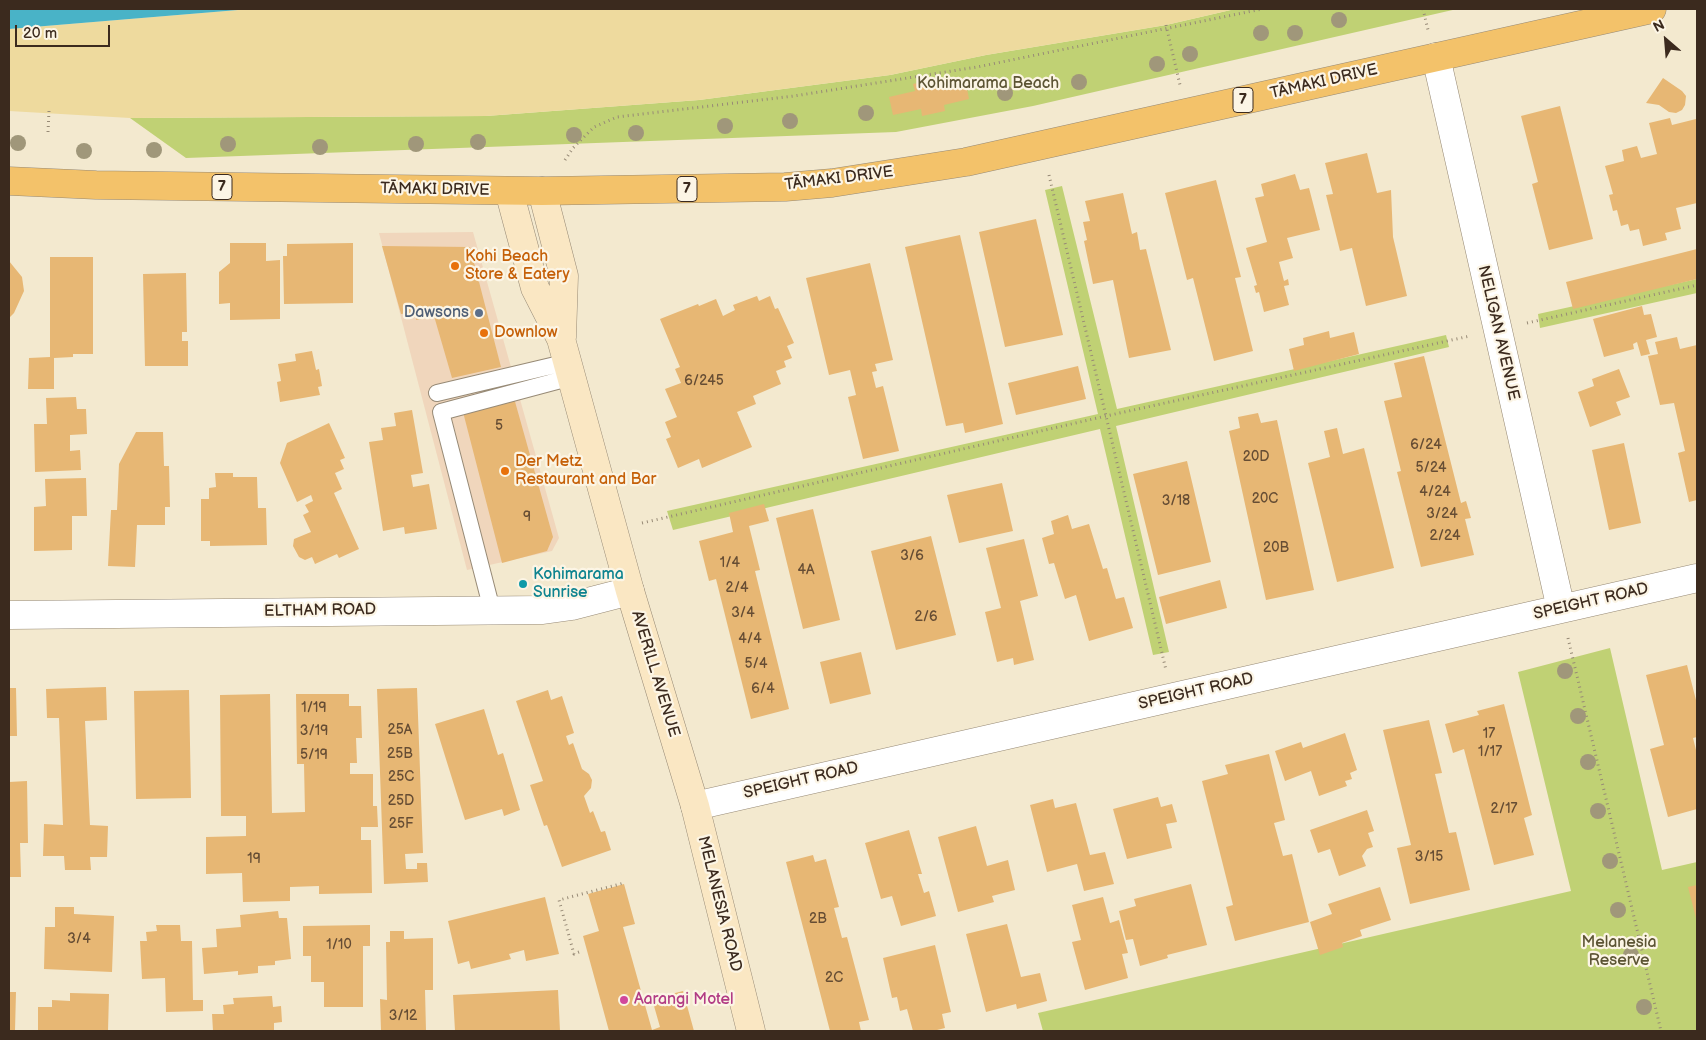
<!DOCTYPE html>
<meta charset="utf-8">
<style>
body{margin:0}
#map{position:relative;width:1706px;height:1040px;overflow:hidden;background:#f3e9cf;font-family:"Balsamiq Sans",sans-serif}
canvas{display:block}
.frame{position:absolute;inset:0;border:10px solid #3b2a1e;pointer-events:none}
.north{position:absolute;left:1641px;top:15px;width:50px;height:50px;-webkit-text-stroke:4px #fcf5e5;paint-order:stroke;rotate:333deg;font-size:14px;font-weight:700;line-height:20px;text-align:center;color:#3b2a1e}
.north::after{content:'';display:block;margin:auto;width:18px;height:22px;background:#3b2a1e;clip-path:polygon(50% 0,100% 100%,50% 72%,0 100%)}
.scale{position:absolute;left:15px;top:25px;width:95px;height:22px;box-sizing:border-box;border:2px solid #3b2a1e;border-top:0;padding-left:6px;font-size:15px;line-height:18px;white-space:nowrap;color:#3b2a1e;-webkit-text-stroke:4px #fcf5e5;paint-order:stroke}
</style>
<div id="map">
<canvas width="1706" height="1040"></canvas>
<div class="frame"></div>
<div class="north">N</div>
<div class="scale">20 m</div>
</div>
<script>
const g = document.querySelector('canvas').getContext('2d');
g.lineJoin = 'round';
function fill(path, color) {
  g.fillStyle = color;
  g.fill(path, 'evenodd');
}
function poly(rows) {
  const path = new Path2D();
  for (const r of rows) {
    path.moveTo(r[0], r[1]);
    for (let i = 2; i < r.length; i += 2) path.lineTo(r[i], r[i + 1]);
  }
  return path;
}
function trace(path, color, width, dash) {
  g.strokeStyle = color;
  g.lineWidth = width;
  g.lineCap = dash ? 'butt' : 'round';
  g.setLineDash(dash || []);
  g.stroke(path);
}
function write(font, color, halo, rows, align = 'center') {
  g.font = font + ' "Balsamiq Sans",sans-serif';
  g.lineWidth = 4.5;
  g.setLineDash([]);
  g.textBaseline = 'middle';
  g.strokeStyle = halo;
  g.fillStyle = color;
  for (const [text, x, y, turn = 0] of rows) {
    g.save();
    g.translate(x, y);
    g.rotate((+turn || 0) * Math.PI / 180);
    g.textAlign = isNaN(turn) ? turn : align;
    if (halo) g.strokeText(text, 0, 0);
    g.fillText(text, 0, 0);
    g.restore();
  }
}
fill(poly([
 [473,232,559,538,552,551,467,570,379,233]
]), '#f0d6bc');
fill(poly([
 [1235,9,1457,9,1033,106,896,132,186,158,130,118,486,116,699,100,890,75,986,55,1166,25],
 [1062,186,1117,409,1446,335,1449,347,1116,426,1169,652,1153,655,1100,429,673,530,667,511,1098,414,1045,190],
 [1697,279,1697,293,1540,328,1538,314],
 [1610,648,1662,870,1697,862,1697,1031,1043,1031,1038,1013,1571,891,1518,672]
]), '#c0d174');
fill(poly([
 [250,9,1235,9,1166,25,986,55,890,75,699,100,486,116,130,118,9,111,9,29]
]), '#eeda9e');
fill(poly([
 [9,9,250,9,9,29]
]), '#49b3c7');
fill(poly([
 [939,78,940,84,965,78,969,99,944,105,945,111,922,116,921,109,893,115,889,97,915,91,913,84],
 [1663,78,1682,91,1686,96,1685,105,1682,110,1676,113,1669,112,1659,105,1646,103],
 [1560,106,1593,239,1549,250,1532,184,1538,182,1521,116],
 [1670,118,1672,125,1696,119,1697,125,1697,203,1676,208,1681,229,1665,233,1667,240,1643,246,1639,229,1630,231,1628,224,1621,226,1617,210,1613,211,1609,195,1613,194,1605,166,1624,161,1622,150,1637,146,1641,158,1657,154,1649,123],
 [1367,153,1377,193,1391,190,1393,237,1407,296,1366,306,1352,248,1340,251,1326,195,1333,194,1325,163],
 [1295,174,1300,190,1309,188,1320,230,1287,238,1293,258,1279,262,1284,281,1288,279,1289,285,1284,286,1289,305,1264,312,1259,292,1256,293,1254,286,1257,285,1246,248,1267,242,1255,198,1264,196,1261,184],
 [1216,180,1241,277,1235,278,1253,351,1214,361,1193,278,1187,280,1165,193],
 [1123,193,1132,234,1137,232,1140,250,1146,249,1171,350,1129,358,1113,280,1093,284,1084,241,1087,240,1083,222,1090,221,1085,201],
 [1036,219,1063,335,1005,347,979,232],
 [960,235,1003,424,965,433,963,423,946,426,905,247],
 [230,243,266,243,266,261,280,260,280,319,230,320,230,303,219,304,219,272,230,263],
 [353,243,353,303,284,304,283,256,287,256,287,244],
 [382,246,470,247,501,367,452,378,434,316,416,320,417,312,401,314],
 [1697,249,1697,279,1573,309,1566,282],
 [50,257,93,257,93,354,73,354,73,357,54,358,54,389,28,389,29,358,50,357],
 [9,261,22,277,24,291,14,313,9,318],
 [870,263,893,360,875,364,877,371,872,372,876,388,883,386,899,451,863,459,848,397,856,395,850,370,829,375,806,278],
 [186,273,187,332,182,332,182,341,188,341,188,366,145,366,143,274],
 [757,296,759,301,770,296,775,309,778,308,794,343,787,346,792,358,784,361,786,367,776,371,781,384,753,396,756,404,737,412,752,447,702,468,699,459,678,468,666,439,671,437,665,422,677,417,665,389,681,383,675,369,680,367,660,319,698,304,699,306,716,299,723,316,735,310,733,305],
 [1642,306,1644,315,1651,314,1657,337,1646,340,1650,354,1641,356,1637,342,1633,344,1634,349,1604,357,1593,319],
 [1329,331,1330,338,1354,332,1359,354,1294,371,1289,349,1304,345,1303,338],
 [1677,337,1680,349,1697,345,1697,500,1689,502,1678,453,1685,451,1674,403,1660,405,1648,356,1658,354,1655,342],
 [312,351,316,370,319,369,322,386,318,387,320,395,280,402,277,382,281,381,278,364,296,361,295,354],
 [1424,356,1461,503,1466,501,1471,518,1465,519,1474,555,1421,567,1397,472,1401,471,1384,401,1402,397,1394,363],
 [1078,366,1086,399,1016,415,1008,383],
 [1619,369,1630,397,1616,402,1621,415,1590,427,1578,392,1594,386,1592,379],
 [76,397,77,409,86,409,87,434,70,435,70,451,80,450,81,470,35,472,34,424,47,424,46,398],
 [514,398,553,537,547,551,502,563,463,412],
 [412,410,423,473,411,475,413,487,429,484,437,529,405,534,404,527,383,531,369,442,383,440,381,428,396,426,394,413],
 [1258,413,1261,423,1277,420,1314,590,1266,600,1229,431,1240,428,1238,417],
 [329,423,345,458,340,460,344,469,335,473,342,489,334,493,359,549,339,558,337,554,315,564,312,557,305,560,299,557,293,546,294,539,311,532,303,515,309,512,305,505,313,501,311,495,297,502,280,463,287,443],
 [1337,428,1343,454,1364,448,1394,568,1337,582,1308,463,1330,457,1324,431],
 [136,432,163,432,164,466,169,466,170,507,165,507,165,525,137,525,135,567,108,566,111,510,117,510,119,464],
 [1624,443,1641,523,1609,530,1592,450],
 [1187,461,1211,562,1158,575,1133,474],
 [215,473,233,473,233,477,257,477,258,508,266,508,267,545,210,546,210,541,201,541,201,499,209,499,209,488,216,487],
 [86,478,87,516,72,516,72,550,34,551,34,507,46,506,45,479],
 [1002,483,1013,531,959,543,947,495],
 [764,504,769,521,749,526,760,570,755,571,789,709,751,719,716,579,709,581,699,541,733,532,729,513],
 [813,509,840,620,803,629,776,518],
 [1068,515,1072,529,1089,524,1103,569,1107,568,1116,599,1124,597,1133,628,1089,641,1076,595,1065,599,1054,563,1049,564,1042,538,1054,534,1051,521],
 [931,536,956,635,896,650,871,551],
 [1024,539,1038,596,1020,601,1034,660,1014,665,1013,658,997,662,985,612,1001,608,986,548],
 [1220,580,1227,608,1166,624,1159,597],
 [861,652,871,694,830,704,820,662],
 [1687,665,1697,704,1697,737,1693,738,1697,754,1697,809,1668,817,1650,749,1664,745,1646,675],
 [106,687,107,720,85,721,90,825,108,826,107,857,90,857,91,870,65,870,64,856,43,856,44,824,63,825,59,718,47,718,46,689],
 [9,688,16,688,17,736,9,736],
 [417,688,423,853,405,854,406,869,417,869,417,863,427,863,428,882,384,884,377,689],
 [189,690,191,798,136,799,134,691],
 [548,690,551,700,562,696,574,733,566,736,569,745,573,743,582,769,589,774,592,780,591,788,584,796,590,813,593,811,601,832,605,831,611,850,562,867,547,825,544,826,530,785,543,781,516,701],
 [270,694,272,813,305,812,304,764,297,764,296,694,349,694,349,706,361,706,362,738,356,738,357,763,350,763,350,774,373,774,373,806,377,806,378,827,361,827,361,840,371,840,372,893,319,894,319,886,290,887,290,901,243,902,242,873,206,874,206,837,246,836,246,816,221,816,220,695],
 [1504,704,1532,815,1524,818,1534,855,1494,865,1464,749,1453,753,1445,724,1479,715,1477,711],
 [484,709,498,755,503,753,520,810,504,816,502,809,465,820,435,724],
 [1429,720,1442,773,1435,774,1449,833,1456,832,1470,890,1410,904,1397,848,1411,845,1383,730],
 [1345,733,1357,770,1350,773,1352,779,1345,781,1347,786,1319,796,1311,771,1285,781,1275,751,1301,742,1303,748],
 [1269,754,1285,820,1274,823,1283,856,1292,854,1309,922,1235,941,1226,907,1233,905,1202,781,1228,774,1225,765],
 [27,781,28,843,20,843,21,877,9,877,9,782],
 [1158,797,1161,807,1172,804,1177,822,1166,824,1172,848,1127,859,1113,809],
 [1053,799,1055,808,1076,803,1090,855,1105,852,1114,884,1084,891,1077,864,1047,872,1030,805],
 [1367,810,1374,831,1368,833,1373,847,1367,849,1362,856,1366,866,1339,876,1330,849,1318,853,1310,830],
 [976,826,987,866,1008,860,1015,890,992,896,994,902,958,912,938,837],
 [909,830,922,874,918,874,924,893,929,891,936,916,901,926,892,896,881,899,865,843],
 [813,855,815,862,826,859,839,907,834,908,842,938,847,937,869,1020,859,1022,861,1031,830,1031,786,862],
 [624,884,635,924,623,927,652,1030,660,1027,652,999,683,991,694,1031,609,1031,583,936,599,931,588,894],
 [1191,884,1207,945,1167,955,1168,958,1140,966,1133,939,1126,940,1119,911,1136,906,1134,899],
 [1697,885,1697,922,1688,887],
 [1380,887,1391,920,1360,930,1362,936,1342,943,1343,947,1320,955,1310,922,1332,914,1328,904],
 [545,897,559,954,526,961,524,950,509,954,511,959,471,969,469,961,458,964,448,921],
 [1103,897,1110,923,1119,920,1128,953,1122,954,1128,978,1085,990,1072,942,1081,940,1072,905],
 [55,907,74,907,74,914,114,916,112,972,44,969,45,927,55,927],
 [278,911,279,918,287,918,291,959,275,961,275,965,258,966,258,973,238,975,238,971,204,974,202,948,217,947,216,929,241,927,240,915],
 [1007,924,1021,977,1040,973,1047,1001,1017,1009,1016,1004,986,1012,966,934],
 [156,925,180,925,181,941,192,941,193,1000,203,1000,203,1011,166,1012,165,978,142,979,140,941,147,941,146,932,157,931],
 [370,925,370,946,363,946,363,1007,324,1007,324,982,311,982,311,956,303,956,303,926],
 [390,931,404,931,404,939,433,938,433,990,425,990,426,1031,381,1031,380,999,387,1000,386,942,390,942],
 [935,945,951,1012,942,1014,945,1028,933,1031,913,1031,907,1009,900,1011,897,997,892,998,883,958],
 [558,990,560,1031,455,1031,453,995],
 [9,992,16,992,15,1031,9,1031],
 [70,993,109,994,108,1031,38,1031,38,1007,52,1007,52,1000,70,1001],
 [272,996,273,1007,281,1006,282,1022,274,1023,274,1031,213,1031,212,1014,224,1014,223,1005,234,1004,233,998]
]), '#e7b774');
const lane = poly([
 [437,393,568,362],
 [492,610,441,412,572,377]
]);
const street = poly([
 [1436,57,1561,609],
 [9,615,543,610,572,606,630,591],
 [695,806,1697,578]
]);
const secondary = poly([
 [509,191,535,288,561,339,630,591,695,806,751,1031],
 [542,191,564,276,562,337]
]);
const primary = poly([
 [9,181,96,185,542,191,785,187,832,183,966,162,1652,9]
]);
trace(lane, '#978a76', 18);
trace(street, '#978a76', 29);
trace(secondary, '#978a76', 29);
trace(primary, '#978a76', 29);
trace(poly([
 [1423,9,1428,30],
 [1166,25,1180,85],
 [48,132,49,111],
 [565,160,573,148,594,127,617,117,794,96,977,67,1262,9],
 [1049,175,1166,670],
 [1527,323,1697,285],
 [642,523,1106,416,1470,336],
 [1568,638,1661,1031],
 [579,952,574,954,559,900,624,883]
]), '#978a76', 3, [1, 4]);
trace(lane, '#fff', 16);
trace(street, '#fff', 28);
trace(secondary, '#fae7c3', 28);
trace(primary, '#f3c26a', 28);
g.fillStyle = '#a0977a';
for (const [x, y] of [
 [1339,20],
 [1261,33],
 [1295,33],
 [1190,54],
 [1157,64],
 [1079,82],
 [1005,93],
 [866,113],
 [790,121],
 [725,126],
 [636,133],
 [574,135],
 [478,142],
 [18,143],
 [228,144],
 [416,144],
 [320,147],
 [154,150],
 [84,151],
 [1565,671],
 [1578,716],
 [1588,762],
 [1598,811],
 [1610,861],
 [1618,910],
 [1631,955],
 [1644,1007]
]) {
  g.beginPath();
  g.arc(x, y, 8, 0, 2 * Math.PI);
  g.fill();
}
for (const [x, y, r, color] of [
 [455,266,5,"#e8710a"],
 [479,313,5,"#5c6f8a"],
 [484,333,5,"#e8710a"],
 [505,471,5,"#e8710a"],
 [523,584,5,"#0f9aa8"],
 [624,1000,5,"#d1479c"]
]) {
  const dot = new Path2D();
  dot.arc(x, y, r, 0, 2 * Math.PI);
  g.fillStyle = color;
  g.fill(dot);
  trace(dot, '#fcf5e5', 2);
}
write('14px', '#664d34', null, [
 ["6/245",704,381],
 ["5",499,426],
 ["6/24",1426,445],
 ["20D",1256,457],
 ["5/24",1431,468],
 ["4/24",1435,492],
 ["20C",1265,499],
 ["3/18",1176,501],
 ["3/24",1442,514],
 ["9",527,517],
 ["2/24",1445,536],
 ["20B",1276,548],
 ["3/6",912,556],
 ["1/4",730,563],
 ["4A",806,570],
 ["2/4",737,588],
 ["3/4",743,613],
 ["2/6",926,617],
 ["4/4",750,639],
 ["5/4",756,664],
 ["6/4",763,689],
 ["1/19",314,708],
 ["25A",400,730],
 ["3/19",314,731],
 ["17",1489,734],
 ["1/17",1490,752],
 ["25B",400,754],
 ["5/19",314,755],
 ["25C",401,777],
 ["25D",401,801],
 ["2/17",1504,809],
 ["25F",401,824],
 ["3/15",1429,857],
 ["19",254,859],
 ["2B",818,919],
 ["3/4",79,939],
 ["1/10",339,945],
 ["2C",834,978],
 ["3/12",403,1016]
]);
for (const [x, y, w] of [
 [1243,100,20],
 [222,187,20],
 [687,189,20]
]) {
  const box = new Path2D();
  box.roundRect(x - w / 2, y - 12.5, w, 25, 4);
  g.fillStyle = '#fcf5e5';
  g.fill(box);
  trace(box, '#3b2a1e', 1);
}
write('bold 15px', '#3b2a1e', null, [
 ["7",1243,100],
 ["7",222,187],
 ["7",687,189]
]);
write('16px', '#3b2a1e', '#fcf5e5', [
 ["TĀMAKI DRIVE",1324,82,-13],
 ["TĀMAKI DRIVE",839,179,-7],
 ["TĀMAKI DRIVE",435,190,1],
 ["NELIGAN AVENUE",1498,333,77],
 ["SPEIGHT ROAD",1591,602,-13],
 ["ELTHAM ROAD",320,611,-1],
 ["AVERILL AVENUE",655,674,73],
 ["SPEIGHT ROAD",1196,692,-13],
 ["SPEIGHT ROAD",801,781,-13],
 ["MELANESIA ROAD",719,904,76]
]);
write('16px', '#5c5434', '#fcf5e5', [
 ["Kohimarama Beach",988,84],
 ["Melanesia",1619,943],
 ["Reserve",1619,961]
]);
write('16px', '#c56008', '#fcf5e5', [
 ["Kohi Beach",465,257],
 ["Store & Eatery",465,275],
 ["Downlow",494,333],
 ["Der Metz",515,462],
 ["Restaurant and Bar",515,480]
], 'left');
write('16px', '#4e5e75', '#fcf5e5', [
 ["Dawsons",469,313]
], 'right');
write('16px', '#0d838f', '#fcf5e5', [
 ["Kohimarama",533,575],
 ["Sunrise",533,593]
], 'left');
write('16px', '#b23c85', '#fcf5e5', [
 ["Aarangi Motel",634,1000]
], 'left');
</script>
